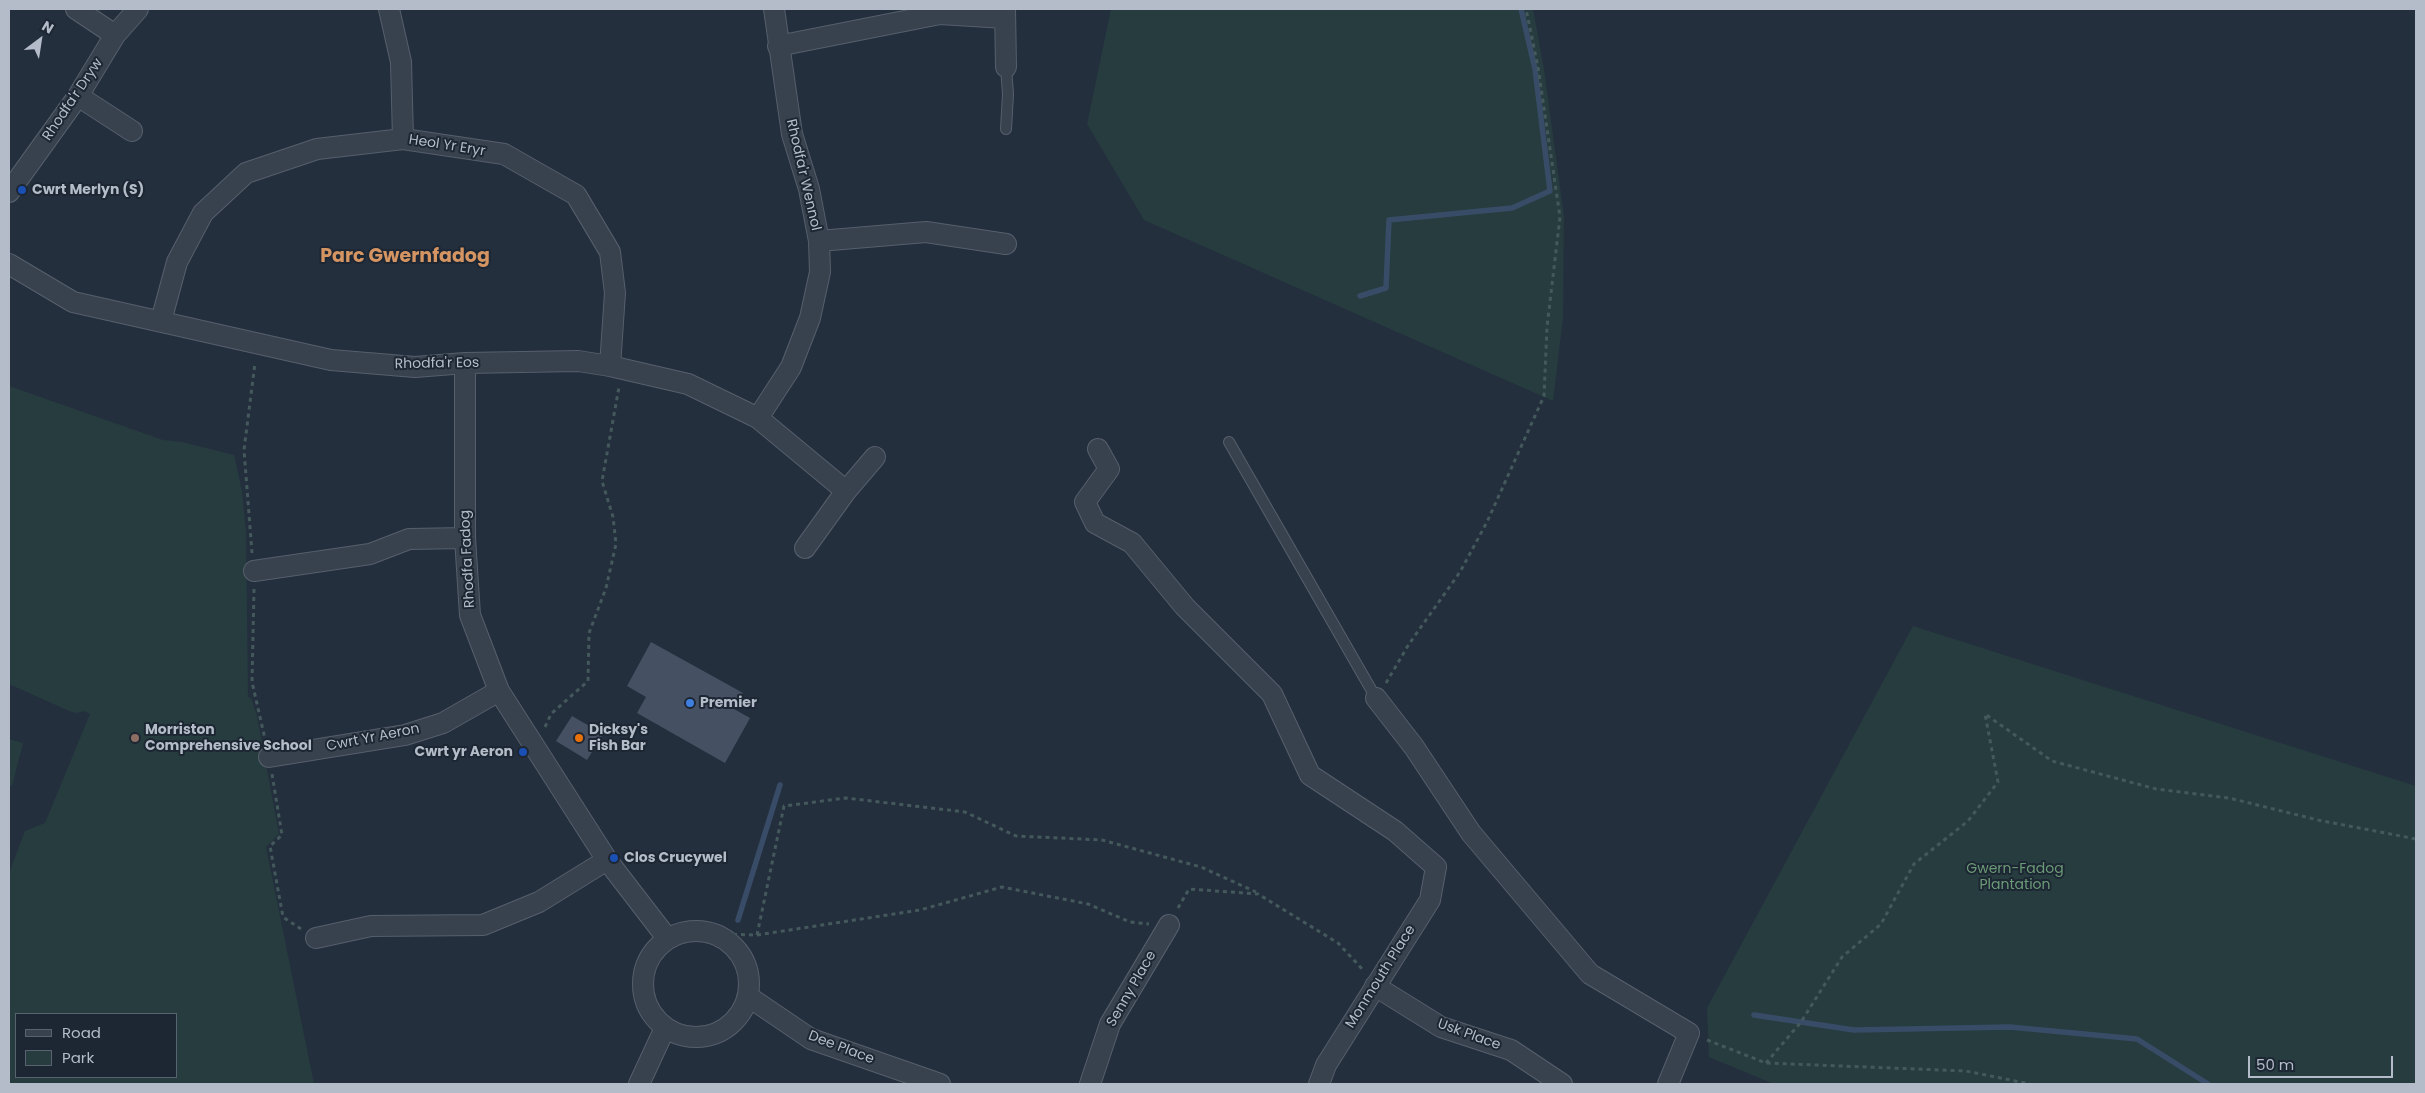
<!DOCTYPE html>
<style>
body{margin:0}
#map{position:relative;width:2425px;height:1093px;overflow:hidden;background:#242f3e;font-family:Poppins,sans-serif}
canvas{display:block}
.frame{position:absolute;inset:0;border:10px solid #b4bcc9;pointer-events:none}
.legend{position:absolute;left:15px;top:1013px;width:162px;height:65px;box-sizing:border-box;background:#1d2633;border:1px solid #59626f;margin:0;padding:6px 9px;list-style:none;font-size:15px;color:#b4bcc9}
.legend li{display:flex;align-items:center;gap:10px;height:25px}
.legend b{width:25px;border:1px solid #59626f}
.north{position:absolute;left:15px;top:15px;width:50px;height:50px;-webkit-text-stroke:4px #1d2633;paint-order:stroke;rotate:31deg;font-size:14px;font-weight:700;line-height:20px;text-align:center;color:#b4bcc9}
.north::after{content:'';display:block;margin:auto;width:18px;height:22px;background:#b4bcc9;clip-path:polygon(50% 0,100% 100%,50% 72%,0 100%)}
.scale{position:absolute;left:2248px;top:1056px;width:145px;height:22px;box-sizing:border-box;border:2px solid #b4bcc9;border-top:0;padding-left:6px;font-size:15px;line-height:18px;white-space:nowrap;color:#b4bcc9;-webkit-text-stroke:4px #1d2633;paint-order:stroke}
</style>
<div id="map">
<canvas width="2425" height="1093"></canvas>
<div class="frame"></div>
<ul class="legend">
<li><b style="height:6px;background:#38414e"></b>Road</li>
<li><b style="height:14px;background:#263c3f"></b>Park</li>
</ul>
<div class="north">N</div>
<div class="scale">50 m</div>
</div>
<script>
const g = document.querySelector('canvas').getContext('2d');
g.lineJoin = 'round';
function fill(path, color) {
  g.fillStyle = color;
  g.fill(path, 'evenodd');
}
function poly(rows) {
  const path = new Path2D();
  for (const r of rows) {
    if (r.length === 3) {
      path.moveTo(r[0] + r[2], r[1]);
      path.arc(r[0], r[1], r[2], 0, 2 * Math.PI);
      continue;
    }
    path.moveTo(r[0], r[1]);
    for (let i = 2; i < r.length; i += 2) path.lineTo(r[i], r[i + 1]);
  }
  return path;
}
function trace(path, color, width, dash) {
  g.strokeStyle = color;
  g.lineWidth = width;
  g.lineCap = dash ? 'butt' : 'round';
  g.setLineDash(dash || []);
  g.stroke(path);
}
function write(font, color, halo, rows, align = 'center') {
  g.font = font + ' Poppins,sans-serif';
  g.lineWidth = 4;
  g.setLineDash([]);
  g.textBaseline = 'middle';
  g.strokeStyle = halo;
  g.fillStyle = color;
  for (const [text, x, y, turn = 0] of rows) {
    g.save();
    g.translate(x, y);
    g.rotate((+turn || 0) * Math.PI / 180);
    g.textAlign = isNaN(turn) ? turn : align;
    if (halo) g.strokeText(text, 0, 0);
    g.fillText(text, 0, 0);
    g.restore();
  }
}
fill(poly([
 [1111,9,1533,9,1544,69,1564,217,1563,318,1553,401,1144,220,1087,124],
 [9,386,163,440,182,442,234,455,242,491,246,532,248,697,251,698,257,716,279,834,266,847,314,1084,9,1084,9,873,25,831,45,823,90,714,84,711,77,713,69,711,9,684],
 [16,1014,176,1014,176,1077,16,1077],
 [1913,626,2416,786,2416,1084,1774,1084,1709,1057,1707,1008],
 [9,739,23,743,12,786,9,785]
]), '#263c3f');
trace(poly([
 [1360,296,1386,288,1389,220,1512,208,1550,191,1535,69,1521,9],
 [738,920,780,785],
 [1754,1015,1854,1030,2010,1027,2137,1039,2208,1084]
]), '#394c67', 5.5);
fill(poly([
 [651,642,743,693,734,709,750,718,725,763,637,713,646,697,627,686],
 [572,716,603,734,587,760,556,741]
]), '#455162');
const lane = poly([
 [1006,67,1008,94,1006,129],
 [1229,442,1376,698]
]);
const street = poly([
 [76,9,115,35],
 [389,9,401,62,403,139],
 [1005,9,1006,67],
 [778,46,940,14,1005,18],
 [78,96,132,131],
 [9,192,78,96,115,35,138,9],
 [819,241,926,232,1006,244],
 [9,264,73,302,331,360,415,367,465,363,578,361,610,366,688,384,758,418,846,491],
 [161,321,177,262,203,213,246,173,317,149,403,139,504,154,576,195,610,252,615,293,610,366],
 [465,363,465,538,470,615,499,691,607,860,667,938],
 [758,418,791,367,810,318,820,272,819,241,809,189,792,134,774,9],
 [1098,449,1109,469,1085,502,1095,523,1132,543,1185,607,1272,694,1310,775,1395,831,1436,867,1430,900,1326,1065,1319,1084],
 [805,548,846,491,875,457],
 [254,571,370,554,409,539,465,538],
 [1376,698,1414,747,1471,833,1590,974,1689,1033,1668,1084],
 [269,757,405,735,443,723,499,691],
 [696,984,53],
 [316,938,371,926,483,925,539,902,607,860],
 [1375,986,1441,1027,1511,1050,1562,1084],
 [749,997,811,1039,940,1084],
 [639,1084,665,1028],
 [1090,1084,1110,1024,1169,925]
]);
trace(lane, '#565f6c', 12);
trace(street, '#565f6c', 22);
trace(poly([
 [252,553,244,450,255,363],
 [254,589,252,682,265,739],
 [1386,683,1409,644,1460,572,1487,522,1544,396,1547,327,1560,217,1538,67,1526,9],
 [545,727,551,714,588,681,589,633,606,588,616,544,613,517,602,481,619,387],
 [272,774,282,835,270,846,283,917,301,929],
 [1178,908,1189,889,1258,894,1338,943,1364,971],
 [717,934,757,935,920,910,1002,887,1088,904,1130,922,1149,924],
 [757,935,784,806,846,798,965,812,1016,836,1102,840,1201,867,1256,892],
 [1707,1040,1766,1063,1966,1071,2030,1084],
 [1766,1063,1801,1022,1842,957,1881,924,1914,864,1968,821,1998,782,1985,714,2052,761,2156,789,2229,798,2318,820,2416,839]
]), '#44595c', 3, [4, 4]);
trace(lane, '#38414e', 10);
trace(street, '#38414e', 20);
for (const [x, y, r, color] of [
 [22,190,5,"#1a4fb4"],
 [690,703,5,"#3f7fe0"],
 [135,738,5,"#8d6e63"],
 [579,738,5,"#e8710a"],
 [523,752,5,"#1a4fb4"],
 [614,858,5,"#1a4fb4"]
]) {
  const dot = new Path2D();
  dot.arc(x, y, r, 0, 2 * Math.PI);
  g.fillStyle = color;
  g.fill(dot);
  trace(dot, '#1d2633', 2);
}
write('14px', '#b4bcc9', '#1d2633', [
 ["Rhodfa'r Dryw",73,100,-56],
 ["Heol Yr Eryr",447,146,9],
 ["Rhodfa'r Wennol",803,175,77],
 ["Rhodfa'r Eos",437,364,-1],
 ["Rhodfa Fadog",468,559,-93],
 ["Cwrt Yr Aeron",373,738,-11],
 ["Monmouth Place",1381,977,-58],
 ["Senny Place",1132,989,-60],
 ["Usk Place",1469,1035,20],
 ["Dee Place",841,1048,21]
]);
write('bold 14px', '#b4bcc9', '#1d2633', [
 ["Cwrt Merlyn (S)",32,190],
 ["Premier",700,703],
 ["Morriston",145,730],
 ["Comprehensive School",145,746],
 ["Dicksy's",589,730],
 ["Fish Bar",589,746],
 ["Cwrt yr Aeron",513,752,"right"],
 ["Clos Crucywel",624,858]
], 'left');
write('14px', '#6b9a76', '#1d2633', [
 ["Gwern-Fadog",2015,869],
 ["Plantation",2015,885]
]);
write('bold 19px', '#d59563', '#1d2633', [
 ["Parc Gwernfadog",405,257]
]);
</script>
